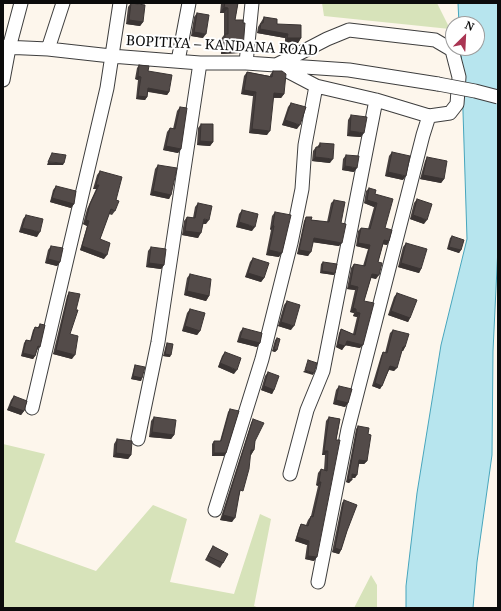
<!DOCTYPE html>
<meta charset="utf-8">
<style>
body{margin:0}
#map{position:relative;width:501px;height:611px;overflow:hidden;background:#fdf6ec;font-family:"Noto Serif",serif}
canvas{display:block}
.frame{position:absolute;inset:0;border:4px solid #0b0b0b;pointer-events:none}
.north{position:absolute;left:445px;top:16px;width:40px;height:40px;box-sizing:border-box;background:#fff;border:1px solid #9d9d9d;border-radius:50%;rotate:24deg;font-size:11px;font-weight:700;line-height:16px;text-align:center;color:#0b0b0b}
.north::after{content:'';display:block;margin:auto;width:14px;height:18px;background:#aa3553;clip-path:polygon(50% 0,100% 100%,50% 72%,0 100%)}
</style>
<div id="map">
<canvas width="501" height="611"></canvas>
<div class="frame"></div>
<div class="north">N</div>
</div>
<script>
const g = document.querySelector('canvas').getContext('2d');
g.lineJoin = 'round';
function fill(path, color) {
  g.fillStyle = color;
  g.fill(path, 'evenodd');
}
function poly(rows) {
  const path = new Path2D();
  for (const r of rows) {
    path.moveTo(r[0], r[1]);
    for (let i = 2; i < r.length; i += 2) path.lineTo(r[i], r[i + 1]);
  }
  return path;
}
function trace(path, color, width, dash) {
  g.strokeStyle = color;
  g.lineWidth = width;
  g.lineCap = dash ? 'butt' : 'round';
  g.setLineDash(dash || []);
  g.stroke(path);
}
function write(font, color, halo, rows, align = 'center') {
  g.font = font + ' "Noto Serif",serif';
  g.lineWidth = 4;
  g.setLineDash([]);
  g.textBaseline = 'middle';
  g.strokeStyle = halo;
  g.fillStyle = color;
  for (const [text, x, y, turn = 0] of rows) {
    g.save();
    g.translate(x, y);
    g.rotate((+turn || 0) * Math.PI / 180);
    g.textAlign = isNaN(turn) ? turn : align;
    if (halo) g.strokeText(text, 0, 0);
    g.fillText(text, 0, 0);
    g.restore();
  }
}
fill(poly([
 [322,3,437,3,450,29,324,16],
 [3,444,45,454,15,542,96,571,153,505,187,519,170,582,234,594,260,514,271,519,254,606,259,608,3,608],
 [371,575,377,585,377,608,354,608]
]), '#d7e3ba');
const water = poly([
 [458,3,498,3,498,247,493,351,492,455,477,562,473,608,406,608,406,586,410,552,417,493,441,345,467,239,461,48,477,48,477,24,459,24,458,3]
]);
fill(water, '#b7e5ee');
trace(water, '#47a5bc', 1);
const minor = poly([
 [349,30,435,40,452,50,459,77,457,104,450,113,429,116,376,100,316,86,276,65,302,52,327,39,349,30],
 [3,47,48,49,111,56,200,63,246,63,349,70,438,84],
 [48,49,63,3],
 [178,61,189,3],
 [246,63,252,3],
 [3,80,9,48,21,3],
 [32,408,107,88,120,3],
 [138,439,158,342,200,63],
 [290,474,307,410,323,371,376,100],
 [215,510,262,359,291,243,302,189,305,145,316,86],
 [318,582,348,429,423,135,429,116]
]);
trace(minor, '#3e3e3e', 15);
trace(minor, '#fff', 13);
const minorBridge = poly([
 [438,84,475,91,498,97]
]);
trace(minorBridge, '#3e3e3e', 15, []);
trace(minorBridge, '#fff', 13);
fill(poly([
 [131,3,143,22,140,26,126,24,128,7],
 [221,3,238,3,235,20,243,48,239,53,221,54,221,39,224,35,224,13,220,13],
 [197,13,203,38,191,36,194,17],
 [264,17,277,24,301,38,298,43,285,42,285,38,257,33,258,27],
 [139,65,148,71,169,92,167,95,148,92,147,97,145,100,136,99,138,80,135,79,137,68],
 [273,71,284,94,281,98,273,98,267,135,249,133,253,96,241,94,244,76,247,72,270,76,270,75],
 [291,103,297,129,282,125,288,107],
 [180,107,181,149,178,153,163,150,167,132,170,128,173,129,177,111],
 [351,115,361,137,347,136,348,120],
 [201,124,213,142,210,146,197,145,198,128],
 [320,143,330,163,312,161,313,151,316,147,317,147],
 [392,152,403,180,385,176,389,156],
 [346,155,354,172,342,170,343,159],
 [427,157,444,179,441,183,420,179,425,161],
 [158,165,171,195,169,199,150,195,155,169],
 [100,171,116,200,115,211,112,215,109,214,100,239,104,259,80,250,87,226,83,224,87,209,96,189,93,189,97,175],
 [56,186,74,204,71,208,50,202,53,190],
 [369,188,375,194,385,228,389,241,387,245,383,244,378,262,376,279,371,278,364,301,360,348,345,345,342,350,336,347,339,333,341,329,353,334,357,317,353,316,354,313,350,312,355,290,347,289,351,268,354,264,363,266,368,249,356,246,358,231,361,228,368,229,374,207,364,203,366,191],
 [417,199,424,224,410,219,414,203],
 [334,200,341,223,339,246,313,242,308,256,297,254,304,221,306,217,311,220,327,222,331,203],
 [198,203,206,224,203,224,198,238,182,235,184,221,187,217,193,218,195,207],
 [242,210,252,231,236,227,239,214],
 [275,212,279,257,266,255,271,230,270,229,272,216],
 [26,215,37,237,19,232,23,219],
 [452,236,461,250,459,253,447,249,450,238],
 [406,243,421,269,419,273,398,267,403,247],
 [51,246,60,262,57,266,45,263,48,250],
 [151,247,164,265,161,269,146,267,148,251],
 [253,258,264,278,261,282,245,277,250,262],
 [323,262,334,275,320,273,321,264],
 [190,274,209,296,206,301,184,295,187,278],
 [69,292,70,334,72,359,53,354,67,296],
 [397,293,410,318,408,322,388,315,394,297],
 [287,301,291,330,278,326,284,305],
 [190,309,200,331,197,335,182,331,187,313],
 [40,324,40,347,37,350,35,356,33,359,21,356,24,343,26,340,30,341,33,330,35,327,38,327],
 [243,328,260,343,257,347,237,342,240,332],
 [393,330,405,347,403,351,402,351,394,371,389,370,380,389,372,386,381,356,383,352,385,353,390,333],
 [277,338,277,350,275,352,272,351,275,340],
 [167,343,170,357,163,356,166,345],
 [225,352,234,374,218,367,222,356],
 [135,365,142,378,141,381,131,379,134,367],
 [268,372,274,390,272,394,261,390,265,376],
 [339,386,348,403,345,407,333,404,336,390],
 [14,396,24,411,21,415,7,410,11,400],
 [230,409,226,453,224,456,212,456,212,444,214,441,220,441,228,412],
 [154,417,174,435,171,439,149,437,151,421],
 [329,417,340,419,314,561,305,559,307,545,295,541,299,528,301,524,306,525,308,520,311,516,318,486,316,485,318,473,321,469,324,470,325,455,322,455,326,421],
 [253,419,255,441,254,450,251,455,250,455,232,522,220,520,251,423],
 [358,426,368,434,367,461,364,464,359,464,355,478,352,478,349,483,346,482,356,429],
 [117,439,131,455,128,459,113,457,114,444],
 [344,500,347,531,341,550,339,554,332,552,342,503],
 [213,546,223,563,220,568,205,560,210,551]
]), '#47403f');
fill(poly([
 [224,7,228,8,224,13,220,13],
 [129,20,143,22,140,26,126,24],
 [260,29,288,34,285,38,257,33],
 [194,32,206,34,203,38,191,36],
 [287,38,301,38,298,43,285,42],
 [225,48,243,48,239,53,221,54],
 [138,76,141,77,138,80,135,79],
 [148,88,169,92,167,95,146,91],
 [244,90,256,92,253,96,241,94],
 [274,93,284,94,281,98,271,97],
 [138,96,147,97,145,100,136,99],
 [285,120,300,125,297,129,282,125],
 [252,129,270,131,267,135,249,133],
 [350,131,364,133,361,137,347,136],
 [200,141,213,142,210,146,197,145],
 [166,146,181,149,178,153,163,150],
 [315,157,333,159,330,163,312,161],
 [48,162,64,163,63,165,47,165],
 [345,166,357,168,354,172,342,170],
 [388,172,406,176,403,180,385,176],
 [423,175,444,179,441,183,420,179],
 [96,185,99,185,96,189,93,189],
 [153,191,171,195,169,199,150,195],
 [52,198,74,204,71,208,50,202],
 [367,200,377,203,374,207,364,203],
 [413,215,427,220,424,224,410,219],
 [204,219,209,220,206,224,201,223],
 [86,220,89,221,87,226,83,224],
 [239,222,255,227,252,231,236,227],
 [273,225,274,226,271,230,270,229],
 [22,228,40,232,37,237,19,232],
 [185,231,201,233,198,238,182,235],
 [314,238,342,243,339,246,311,242],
 [384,240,389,241,387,245,381,244],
 [358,243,370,245,368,249,356,246],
 [82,246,107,255,104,259,80,250],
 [449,247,461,250,459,253,447,249],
 [269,250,282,253,279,257,266,255],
 [299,250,311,252,308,256,297,254],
 [48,259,60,262,57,266,45,263],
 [149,263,164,265,161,269,146,267],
 [401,263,421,269,419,273,398,267],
 [322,271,335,273,334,275,320,273],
 [248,273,264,278,261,282,245,277],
 [372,274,379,275,376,279,370,277],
 [350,285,358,287,355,290,347,289],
 [187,291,209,296,206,301,184,295],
 [353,308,356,309,354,313,350,312],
 [391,311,410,318,408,322,388,315],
 [356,312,360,313,357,317,353,316],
 [281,322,294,326,291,330,278,326],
 [185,326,200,331,197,335,182,331],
 [240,338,260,343,257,347,237,342],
 [347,341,363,345,360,348,344,345],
 [338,344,345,346,342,350,336,347],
 [403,347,405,347,403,351,400,350],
 [274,349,277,350,275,352,272,351],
 [56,350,75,355,72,359,53,354],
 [23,353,35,356,33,359,21,356],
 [165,354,171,355,170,357,163,356],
 [220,363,237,370,234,374,218,367],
 [390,366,397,368,394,371,388,369],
 [305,370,314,373,313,375,303,372],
 [133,376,142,378,141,381,131,379],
 [375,383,382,386,380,389,372,386],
 [264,386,274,390,272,394,261,390],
 [336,400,348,403,345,407,333,404],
 [10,406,24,411,21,415,7,410],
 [152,432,174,435,171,439,149,437],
 [251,450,254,450,251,455,248,454],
 [324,451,328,451,325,455,322,455],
 [116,453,131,455,128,459,113,457],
 [214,453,226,453,224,456,212,456],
 [359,460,367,461,364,464,357,463],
 [352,474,357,475,355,478,350,477],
 [348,479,352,480,349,483,346,482],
 [319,482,321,482,318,486,316,485],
 [223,515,235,518,232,522,220,520],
 [297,537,309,541,307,545,295,541],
 [335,548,341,550,339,554,332,552],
 [308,556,317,557,314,561,305,559]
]), '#3a3433');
const building = poly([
 [131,3,145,5,143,22,129,20,131,3],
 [225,3,238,3,235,20,243,20,243,23,245,23,243,48,225,48,225,34,228,34,228,8,224,7,225,3],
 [197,13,209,15,206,34,194,32,197,13],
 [264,17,277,19,277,24,301,25,301,38,287,38,288,34,260,29,261,23,263,23,264,17],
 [139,65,149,66,148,71,172,75,169,92,148,88,147,97,138,96,141,77,138,76,139,65],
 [273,71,282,71,286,74,284,94,274,93,270,131,252,129,256,92,244,90,247,72,272,77,273,71],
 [291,103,306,107,300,125,285,120,291,103],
 [180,107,187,108,181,149,166,146,170,128,175,129,180,107],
 [351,115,367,117,364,133,350,131,351,115],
 [201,124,213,124,213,142,200,141,201,124],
 [320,143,334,144,333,159,315,157,316,147,320,147,320,143],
 [392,152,410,156,406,176,388,172,392,152],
 [52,153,66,155,64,163,48,162,52,153],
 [346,155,359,156,357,168,345,166,346,155],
 [427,157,447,161,444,179,423,175,427,157],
 [158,165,177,168,171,195,153,191,158,165],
 [100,171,122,177,116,200,119,201,115,211,111,209,100,239,110,243,107,255,82,246,89,221,86,220,90,204,99,185,96,185,100,171],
 [56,186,76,191,74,204,52,198,56,186],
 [369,188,376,190,375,194,393,199,385,228,392,230,389,241,384,240,378,262,382,263,379,275,372,274,364,301,374,303,363,345,347,341,345,346,338,344,341,329,355,335,360,313,356,312,356,309,353,308,358,287,350,285,354,264,365,266,370,245,358,243,361,228,370,229,377,203,367,200,369,188],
 [417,199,432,204,427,220,413,215,417,199],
 [334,200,345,202,341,223,346,224,342,243,314,238,311,252,299,250,306,217,312,217,311,220,329,222,334,200],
 [198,203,212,206,209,220,204,219,201,233,185,231,187,217,195,218,198,203],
 [242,210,258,214,255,227,239,222,242,210],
 [275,212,291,215,282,253,269,250,274,226,273,225,275,212],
 [26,215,43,219,40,232,22,228,26,215],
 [452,236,464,240,461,250,449,247,452,236],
 [406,243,427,249,421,269,401,263,406,243],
 [51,246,63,248,60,262,48,259,51,246],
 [151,247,166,249,164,265,149,263,151,247],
 [253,258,269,263,264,278,248,273,253,258],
 [323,262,337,264,335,273,322,271,323,262],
 [190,274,211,279,209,296,187,291,190,274],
 [69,292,80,294,76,310,78,310,70,334,78,336,75,355,56,350,69,292],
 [397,293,417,300,410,318,391,311,397,293],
 [287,301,300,305,294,326,281,322,287,301],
 [190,309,205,313,200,331,185,326,190,309],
 [40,324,45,325,40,347,38,346,35,356,23,353,26,340,31,341,35,327,39,328,40,324],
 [243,328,262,333,260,343,240,338,243,328],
 [393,330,409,334,405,347,403,347,397,368,390,366,382,386,375,383,383,352,387,353,393,330],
 [277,338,280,339,277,350,274,349,277,338],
 [167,343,173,344,171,355,165,354,167,343],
 [225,352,241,358,237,370,220,363,225,352],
 [308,360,317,363,314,373,305,370,308,360],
 [135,365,145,367,142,378,133,376,135,365],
 [268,372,279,376,274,390,264,386,268,372],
 [339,386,352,389,348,403,336,400,339,386],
 [14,396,27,401,24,411,10,406,14,396],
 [230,409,239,411,226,453,214,453,214,441,221,441,230,409],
 [154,417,176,420,174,435,152,432,154,417],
 [329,417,340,419,336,440,340,440,317,557,308,556,309,541,297,537,301,524,308,526,311,516,313,517,321,482,319,482,321,469,327,471,328,451,324,451,329,417],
 [253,419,264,423,255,441,254,450,251,450,249,469,243,491,240,490,235,518,223,515,253,419],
 [358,426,369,428,368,434,371,435,367,461,359,460,357,475,352,474,352,480,348,479,358,426],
 [117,439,132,441,131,455,116,453,117,439],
 [344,500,357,505,347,531,341,550,335,548,344,500],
 [213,546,228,554,223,563,208,556,213,546]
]);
fill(building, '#534b49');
trace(building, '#3a3433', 1);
write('14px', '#0b0b0b', '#fff', [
 ["BOPITIYA – KANDANA ROAD",222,46,3]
]);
</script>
